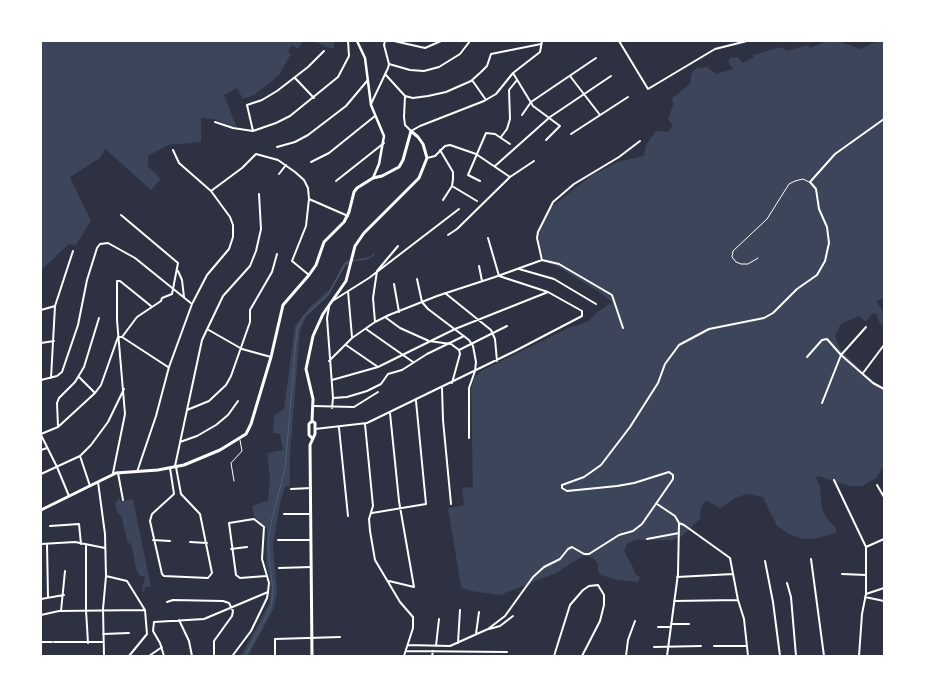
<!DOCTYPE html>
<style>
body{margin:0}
#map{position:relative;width:925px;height:697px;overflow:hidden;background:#2d3142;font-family:"Open Sans",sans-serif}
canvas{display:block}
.frame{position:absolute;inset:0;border:42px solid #fff;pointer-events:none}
</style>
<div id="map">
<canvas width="925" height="697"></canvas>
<div class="frame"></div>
</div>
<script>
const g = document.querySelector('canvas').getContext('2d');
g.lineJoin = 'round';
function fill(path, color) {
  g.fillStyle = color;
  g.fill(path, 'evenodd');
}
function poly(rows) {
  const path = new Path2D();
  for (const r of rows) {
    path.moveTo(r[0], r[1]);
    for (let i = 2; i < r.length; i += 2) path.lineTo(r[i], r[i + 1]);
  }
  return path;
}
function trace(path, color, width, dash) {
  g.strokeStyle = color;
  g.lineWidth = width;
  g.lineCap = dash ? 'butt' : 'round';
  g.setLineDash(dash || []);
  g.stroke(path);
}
fill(poly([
 [41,41,303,41,298,49,292,45,288,52,291,54,279,75,254,95,243,99,237,88,224,95,237,128,214,119,201,118,201,142,168,145,148,156,148,166,161,179,151,190,105,149,100,158,70,177,91,221,76,245,69,244,41,270],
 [315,41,334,41,334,49,324,46],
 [828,41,837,41,861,49,877,41,884,41,884,298,876,301,884,313,884,326,880,324,876,314,873,313,866,322,859,316,841,324,835,335,840,349,864,373,884,389,884,465,876,478,862,486,849,486,818,476,816,478,820,487,822,510,828,520,836,528,836,533,814,539,803,539,789,534,777,526,763,497,746,494,736,498,720,508,708,501,704,502,701,508,700,519,681,537,671,540,635,540,627,544,624,551,634,569,635,574,640,577,638,582,617,580,601,575,598,571,598,563,592,557,583,556,556,573,500,595,471,591,461,587,448,508,464,505,462,488,473,487,471,390,474,378,481,371,566,329,589,321,596,313,612,302,598,291,560,268,545,262,539,243,539,234,549,211,555,204,592,175,620,161,644,156,646,145,656,131,668,132,673,126,668,119,673,105,672,98,690,84,692,72,697,68,707,67,716,74,733,69,728,62,730,58,738,57,743,63,754,57,753,55,774,49,782,47,786,51,808,45,810,48],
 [350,259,350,263,346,265,329,295,306,317,300,331,290,454,290,485,285,487,280,503,273,545,277,593,274,608,248,656,241,656,269,604,271,585,266,563,267,529,254,516,252,506,268,500,270,477,267,453,283,450,280,434,273,433,274,416,284,409,295,326,311,306,330,289,344,263],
 [119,497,120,501,133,499,151,587,146,587,143,593,142,585,144,584,145,577,140,576,136,569,132,546,127,541,122,518,117,512,115,504]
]), '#3c4559');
trace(poly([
 [352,261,369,258,374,254],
 [245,656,271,607,273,592,268,544,272,518,285,469,297,329,303,317,327,296,345,264,349,262]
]), '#4f5d75', 1);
trace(poly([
 [758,258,748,264,741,264,736,262,732,257,733,251,767,219,789,184,795,181,803,179,809,182],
 [234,481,231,463,242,451,240,440]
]), '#fff', 1);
trace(poly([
 [394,41,425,48,441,41],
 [619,41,648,89,715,49,747,41],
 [389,64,410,70,424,71,439,67,460,54,470,41],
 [513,73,533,106,560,126,546,140],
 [385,74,405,96,404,117,405,125,411,131,420,126,484,101,496,94,513,73,540,52,542,41],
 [570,76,600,115],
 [295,78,314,98],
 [472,80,486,100],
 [405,96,413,98,428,96,446,92,471,81,481,72,487,66,491,54,541,44],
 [371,104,388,68,389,64,384,45,385,41],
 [522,115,531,102,596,58],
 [215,122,233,128,253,131,276,123,290,116,338,77,349,56,348,41],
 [253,131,247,105,262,100,277,91,308,67,324,51],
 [571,134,628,97],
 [501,137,507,129,510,119,509,90,517,80],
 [277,147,295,142,308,135,346,106,367,81],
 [440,150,453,172,453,179,452,186,443,200],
 [427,158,435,156,445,146,450,145,476,154,510,177],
 [311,162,329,153,375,116],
 [495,166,550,117,611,76],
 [279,174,286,165],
 [336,181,384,143],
 [480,181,468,175,486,133,495,134,510,144],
 [452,186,477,201],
 [211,191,242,168,256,154,278,160,295,172,304,180,308,188,309,199,306,226,292,261,309,275],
 [309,199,348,216],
 [121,215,178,263,172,294,162,298,161,301,137,317,122,337],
 [448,235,457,229,510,177,534,161],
 [542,260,537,238,538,232,553,202,574,184,619,157,640,141],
 [479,266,482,281],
 [519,269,554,279,596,304],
 [178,271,182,280,184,297],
 [417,279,422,302,428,309,469,340,473,346,476,362,475,371,469,388,469,438],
 [394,284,399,312],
 [348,291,352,337],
 [445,293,491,330,495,339,497,361],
 [334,300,369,278,459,209],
 [329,307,327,318,333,398,332,408],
 [41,310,55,306],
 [385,317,400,328,429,341,451,344,459,350,460,354,452,383],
 [375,322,373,298,377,271,398,246],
 [207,329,242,349,271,357],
 [366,329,413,362],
 [118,337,122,337,168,367],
 [41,343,54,341],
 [346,345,378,367],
 [459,350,507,326],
 [807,357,822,340,827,339,841,355,873,383,884,389],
 [329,361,352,338,375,322,389,315,437,296,495,277,542,260,559,264,612,295,623,328],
 [863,373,884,345],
 [79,377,95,393],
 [51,378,55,306,73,251],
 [41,380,57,376,62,372,78,325,87,280,97,248,100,244,108,243,135,258,192,304],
 [332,380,378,367,455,329,548,292],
 [442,388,443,420,451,504],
 [333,398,347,397,367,391,381,384,388,374,402,370,427,354,464,336],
 [822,403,841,355,866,327],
 [313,406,354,407,378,392],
 [187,410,209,401,226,385,231,376,250,322,250,310,272,272,277,254],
 [365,424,373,506,369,519,370,531,375,560,400,602,413,617,413,628,404,656],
 [58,426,57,403,59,398,75,382,84,367,99,318],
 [339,428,348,516],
 [315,429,367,423,515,351,582,316,582,311,548,292,499,276,488,238],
 [41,434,58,427,95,393,101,385,118,337],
 [41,435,57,467,69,496],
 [180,442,197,436,216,425,228,415,238,401],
 [41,450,47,448],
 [80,456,90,486],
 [175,466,202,340,223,296,250,266,256,251,261,229,259,194],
 [170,468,174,494,152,514,150,521,162,574,164,576,208,578,212,573,200,514,181,494,176,467],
 [137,472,156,416,169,367,192,304,207,275,229,249,233,237,233,225,230,217,211,191,179,163,173,150],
 [113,473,125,414,117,320,117,281,120,281,151,306],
 [118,473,123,500],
 [41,474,80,456,91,445,108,422,124,389],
 [834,480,866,547,866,594,862,614,859,656],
 [98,482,105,534,106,576,103,609,104,656],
 [877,485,884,497],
 [291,489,311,488],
 [657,504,675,516,679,523,678,574,667,656],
 [372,513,426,504,416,401],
 [284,514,311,514],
 [679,523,684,525,730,558,738,600,744,619,748,656],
 [50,526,79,524,81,544],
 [647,539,679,533],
 [153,540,170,541],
 [278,540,311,540],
 [190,542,207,543],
 [41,544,75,542,105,548],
 [47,544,48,597],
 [86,546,86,610,88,643],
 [866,547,884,539],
 [231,549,247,547],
 [811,559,824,656],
 [765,561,773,602,780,656],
 [279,568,311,567],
 [842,574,866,575],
 [106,576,127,581,145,610,147,634,129,656],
 [677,577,733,574],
 [389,581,414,587,399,501,390,413],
 [787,583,791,597,796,656],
 [866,594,884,588],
 [865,597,884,601],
 [41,599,64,595],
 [674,601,738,600],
 [167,602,173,600,223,601,229,603,233,611,232,616,214,641,214,656],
 [61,611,65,571],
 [41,615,59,611,145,610],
 [179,620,189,641,192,656],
 [671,624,689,624],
 [658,627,671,627],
 [489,629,500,626,513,616],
 [103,634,129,633],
 [476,634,479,612],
 [41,642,52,642],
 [54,642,102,642],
 [458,643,460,610],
 [408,645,450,646,488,629,505,616,533,577,544,567,560,559,568,549,572,547,584,554,589,554,619,535,633,531,642,524,673,479,673,475,669,472,634,483,617,486,567,491,562,488,562,485,584,477,601,465,630,427,658,383,665,364,679,345,709,329,764,318,773,313,797,289,817,275,825,261,829,243,827,227,819,209,816,189,810,182,835,154,884,119],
 [436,646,439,619],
 [714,646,747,646],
 [654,647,701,646],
 [406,651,507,652],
 [233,655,251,631,267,598,268,592],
 [149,656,162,647],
 [164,656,160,643,153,631,154,622,204,619,268,592,269,583,262,559,264,527,254,519,229,523,236,575,240,578,266,576],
 [275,656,275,639,340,637],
 [432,656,433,651],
 [554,656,570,605,583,590,589,586,598,585,604,595,604,605,600,621,582,656],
 [626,656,628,640,635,621]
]), '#fff', 2);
trace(poly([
 [357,41,365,58,371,105,384,136,379,164,373,178]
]), '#fff', 2.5);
trace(poly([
 [41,510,116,473,158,470,184,465,220,450,246,434,251,424,271,357,283,305,309,275,316,265,324,242,344,222,349,212,354,192,357,188,373,178,382,176,399,167,403,160,411,131,418,137,423,144,427,158,419,178,364,233,355,246,346,281,323,314,313,336,306,369,313,399,312,421,309,424,309,435,312,438],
 [312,656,310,445,315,434,315,423,312,421]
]), '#fff', 3);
</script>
